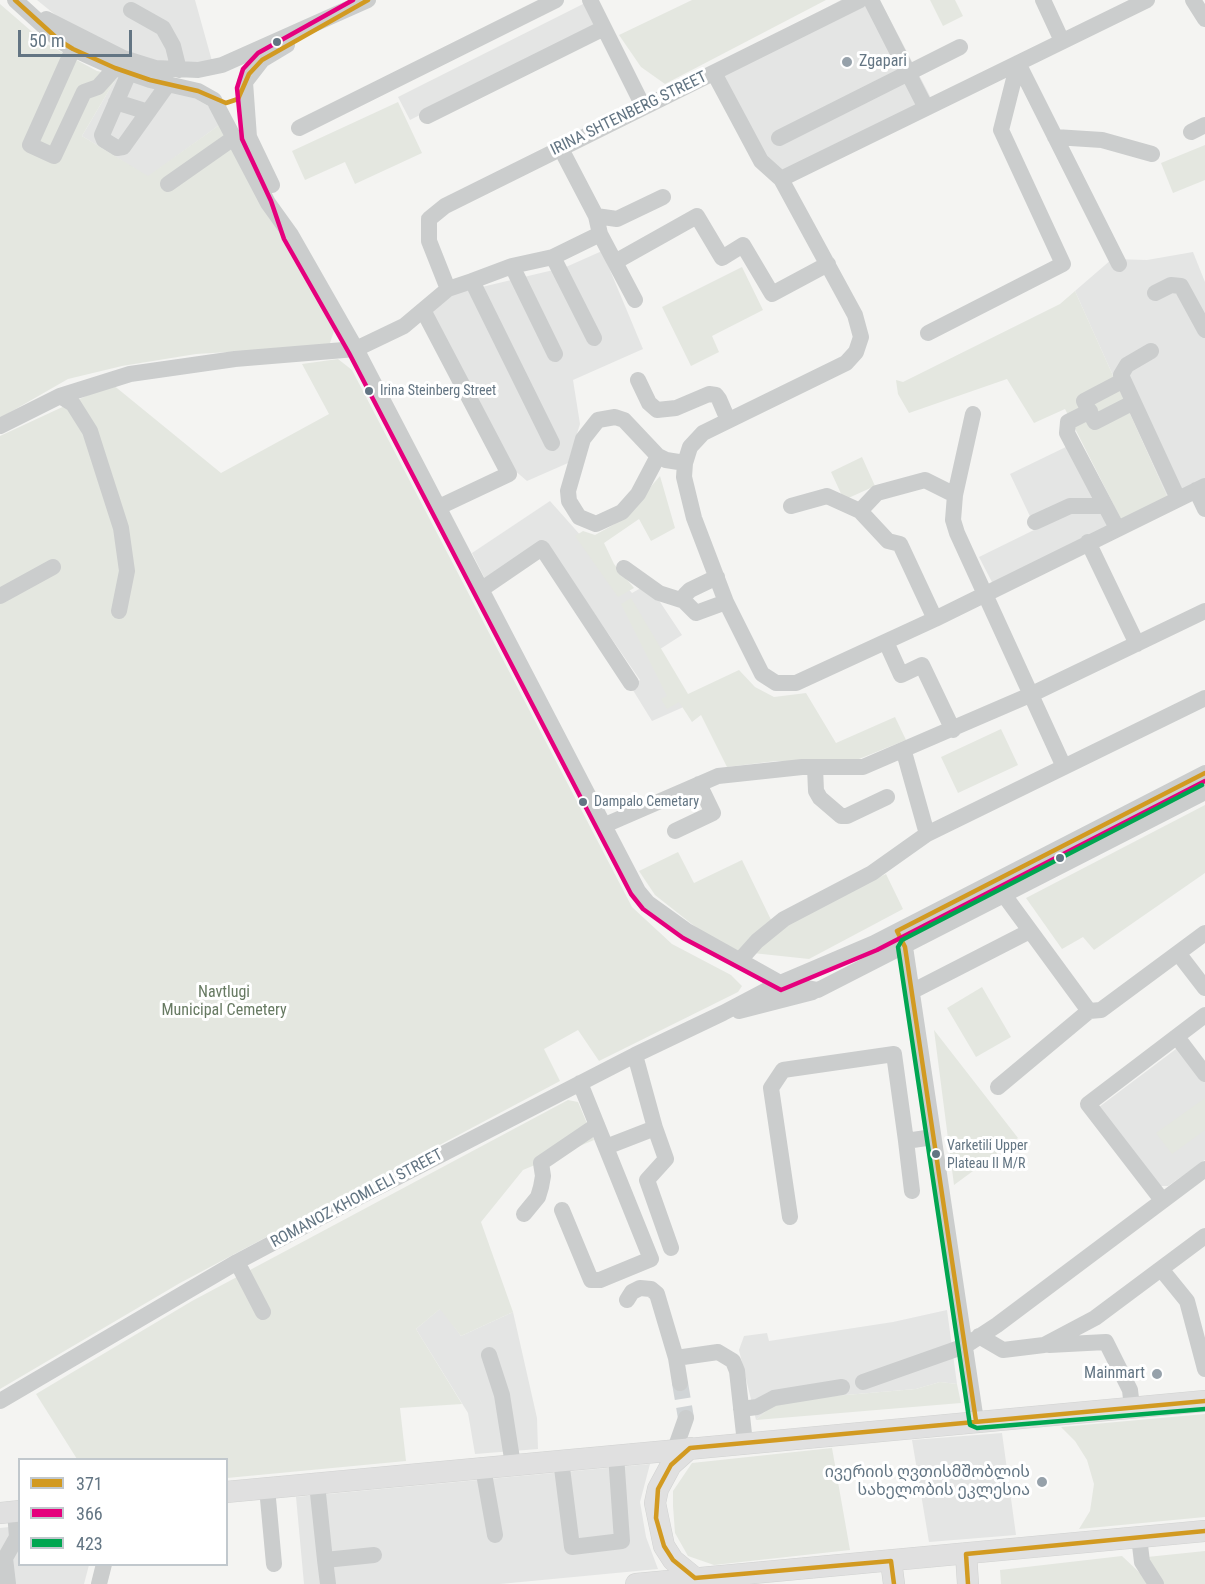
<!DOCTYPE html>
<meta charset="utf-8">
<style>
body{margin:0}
#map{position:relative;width:1205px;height:1584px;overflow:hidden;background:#f4f4f2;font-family:"Roboto Condensed",sans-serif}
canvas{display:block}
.legend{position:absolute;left:18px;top:1458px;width:210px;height:108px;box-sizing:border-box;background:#fff;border:2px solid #c1c8cd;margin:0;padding:8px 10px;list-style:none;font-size:18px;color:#637583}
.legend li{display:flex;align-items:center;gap:12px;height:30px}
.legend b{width:30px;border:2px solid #c1c8cd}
.scale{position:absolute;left:18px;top:30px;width:114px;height:27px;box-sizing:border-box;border:3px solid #637583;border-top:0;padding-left:8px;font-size:18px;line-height:21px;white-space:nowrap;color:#637583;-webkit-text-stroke:4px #fff;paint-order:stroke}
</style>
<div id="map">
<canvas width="1205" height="1584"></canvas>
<ul class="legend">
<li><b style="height:8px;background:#d29a21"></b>371</li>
<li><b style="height:8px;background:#e5007d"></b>366</li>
<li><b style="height:8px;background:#00a651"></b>423</li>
</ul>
<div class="scale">50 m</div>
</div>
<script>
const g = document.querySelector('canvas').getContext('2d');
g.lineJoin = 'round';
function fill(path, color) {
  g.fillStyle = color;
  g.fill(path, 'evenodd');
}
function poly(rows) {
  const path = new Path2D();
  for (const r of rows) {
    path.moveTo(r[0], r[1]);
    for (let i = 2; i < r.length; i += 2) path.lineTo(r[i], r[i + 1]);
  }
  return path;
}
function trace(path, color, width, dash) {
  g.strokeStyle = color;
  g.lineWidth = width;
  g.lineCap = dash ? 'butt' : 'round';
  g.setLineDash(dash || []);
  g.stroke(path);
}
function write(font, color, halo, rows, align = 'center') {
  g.font = font + ' "Roboto Condensed","Noto Sans Georgian",sans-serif';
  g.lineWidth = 6;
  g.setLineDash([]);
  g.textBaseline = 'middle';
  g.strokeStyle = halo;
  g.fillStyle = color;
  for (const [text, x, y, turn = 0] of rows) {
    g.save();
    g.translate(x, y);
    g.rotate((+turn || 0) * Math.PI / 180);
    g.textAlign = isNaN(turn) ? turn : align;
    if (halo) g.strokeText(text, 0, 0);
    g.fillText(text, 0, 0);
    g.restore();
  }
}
fill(poly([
 [37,0,195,0,212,61,160,66,80,35],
 [841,0,880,0,932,100,788,170,778,171,769,164,716,66],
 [585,3,596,26,410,120,398,97],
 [118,75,191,96,208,106,222,123,148,177,82,136],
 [602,251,643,349,573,380,580,424,568,463,527,481,513,469,431,312,444,296,566,267],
 [1193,252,1205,282,1205,479,1168,498,1075,291,1112,259,1147,260],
 [1070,445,1111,528,994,586,979,557,1036,529,1010,474],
 [550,501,632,593,648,584,682,635,657,651,688,705,652,721,631,687,640,680,546,543,486,581,472,553],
 [1180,1046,1205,1082,1205,1160,1168,1186,1160,1186,1099,1107],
 [441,1308,461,1336,513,1312,537,1418,538,1449,475,1454,468,1413,416,1329],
 [947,1310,957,1384,940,1382,916,1389,787,1400,769,1408,756,1420,739,1350,744,1336,767,1333,769,1341,893,1322],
 [1002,1433,1016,1535,929,1542,912,1440],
 [650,1464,640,1502,646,1537,658,1569,500,1584,304,1584,296,1497],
 [19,1526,20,1564,89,1565,84,1584,0,1584,0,1528]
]), '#e4e5e4');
fill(poly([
 [692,0,826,0,665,84,641,67,619,35],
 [930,0,955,0,963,16,943,26],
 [0,4,45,43,97,71,118,75,82,136,148,176,222,123,334,331,329,346,196,354,122,366,68,379,0,418],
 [398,102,422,153,355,184,345,162,305,180,292,151],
 [1205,145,1205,180,1173,193,1161,163],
 [742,267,763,310,712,336,719,352,691,366,662,307],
 [1075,291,1168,498,1122,521,1065,409,1034,423,1007,379,909,413,898,394,896,380,903,382,1060,304],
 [338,359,352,370,632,907,672,944,731,975,742,986,738,992,599,1061,578,1030,544,1049,560,1081,180,1283,0,1389,0,436,112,384,221,473,329,414,302,364],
 [862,457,875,486,844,500,831,472],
 [660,476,675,528,651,541,639,519,604,543,614,564,634,588,618,597,575,536,583,531,595,535,622,520],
 [631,598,688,694,739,670,755,687,774,697,806,693,836,743,895,717,906,740,854,761,776,761,727,767,701,715,692,722,679,702,667,709,661,699,667,696,621,604],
 [1001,729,1018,765,958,793,941,757],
 [1205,805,1205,873,1094,950,1083,937,1062,949,1026,898],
 [678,852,694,883,742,860,775,928,886,874,903,909,809,959,734,951,707,936,655,895,639,871],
 [982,987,1011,1037,976,1057,947,1008],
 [934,1030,1018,1138,954,1185],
 [1205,1098,1205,1130,1172,1154,1156,1133],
 [568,1100,578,1102,594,1140,523,1170,481,1222,513,1312,461,1336,440,1309,416,1329,462,1404,400,1408,406,1461,227,1478,226,1460,77,1459,36,1394,192,1301],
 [940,1382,957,1384,961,1403,756,1420,769,1408,787,1400,916,1389],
 [1205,1414,1205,1517,1079,1529,1090,1511,1094,1484,1087,1460,1075,1441,1061,1427],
 [832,1448,850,1550,714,1565,688,1556,675,1533,673,1506,673,1491,692,1463],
 [1205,1551,1205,1584,1163,1584,1147,1557],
 [1122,1556,1141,1574,1147,1584,1001,1584,1000,1570]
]), '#e4e7e0');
trace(poly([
 [680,1383,686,1418]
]), '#d0d4d6', 16, [16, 8]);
const major = poly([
 [690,1448,671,1465,658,1489,655,1503,664,1546,673,1560,695,1578],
 [226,1492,1205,1401],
 [0,1513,20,1511],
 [966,1554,968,1584],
 [891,1561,894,1584],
 [636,1584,1205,1531]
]);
trace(major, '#d1d2d1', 22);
trace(poly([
 [15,0,60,41,73,49,115,68,150,80,198,91,214,100,268,203,291,235,356,349,638,891,648,903,687,931,780,983,818,990,1205,792],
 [590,0,643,106],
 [871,0,926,108],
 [1043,0,1062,41],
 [1193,0,1205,19],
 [131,10,163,28,173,46,179,70],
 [46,19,123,58,155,68,198,70,222,65,368,0],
 [73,49,30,145,54,156,84,92,98,87,115,68],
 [1018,63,1119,264],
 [129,73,102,135,104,140,117,148,123,147,168,84],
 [714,73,761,161,781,179,855,315,861,337,856,352,846,363,703,433,690,447,685,463,684,477,694,518,726,602,762,674,776,683,796,683,935,619,1205,486],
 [116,102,148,112],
 [427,116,604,28],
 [299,128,556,0],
 [1191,132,1205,125],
 [1055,137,1102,140,1152,154],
 [779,138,960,47],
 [781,179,1147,0],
 [168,184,235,137],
 [272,185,249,137,245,82,262,60,287,45],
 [596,216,617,219,663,197],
 [600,234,635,300],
 [553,257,600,234,596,216,560,147],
 [615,262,697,216,722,258,743,245,772,294,828,264],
 [512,266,555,354],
 [472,281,512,266,553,257,594,338],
 [448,289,429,241,429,219,445,206,860,0],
 [1155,293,1171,285,1181,286,1205,330],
 [423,310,509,474,439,507],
 [928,333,1063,264,1001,130,1018,63],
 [1151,351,1127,365,1121,375,1175,492],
 [638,380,649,403,657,410,676,408,709,394,716,395,719,399,728,420],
 [1122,381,1084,401,1095,422,1132,403],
 [60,396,73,404,90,431,121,528,127,571,119,611],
 [1090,411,1068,422,1067,433,1117,528],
 [973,414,955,495,953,520,957,533,1064,767],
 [0,426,60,396,130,374,235,359,356,349,404,326,448,289,472,281,552,443],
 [658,456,638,494,622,512,596,524,579,517,569,501,568,491,583,439,598,420,615,417,624,420,658,456,666,460,685,463],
 [1196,490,1205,509],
 [791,506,827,496,860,511,888,541,900,544,935,619],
 [860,511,877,493,925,480,955,495],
 [1035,522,1070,506,1105,506],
 [1088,542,1137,644],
 [624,568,659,593,684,601],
 [717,577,690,590,685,595,684,601,696,613,726,602],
 [482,589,542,548,631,683],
 [0,596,53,567],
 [886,642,901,675,922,665,953,730],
 [904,752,927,834],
 [815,767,816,791,820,798,841,816,847,816,887,797],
 [605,825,718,776,802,767,863,767,1030,695,1205,611],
 [675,831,713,813,699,784],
 [1004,895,1089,1011],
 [901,939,905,947,976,1421],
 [1178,953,1205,988],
 [740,960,757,941,784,919,872,873,927,834,1205,698],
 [911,992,1030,931],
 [739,1011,813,992],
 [1177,1037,1205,1074],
 [998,1087,1089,1011,1101,1010,1205,933],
 [655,1128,666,1159,647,1180,671,1248],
 [906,1141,912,1191],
 [606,1147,655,1128,635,1055],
 [1162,1200,1088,1104,1205,1015],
 [562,1210,591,1280,600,1280,651,1259,580,1083],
 [524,1214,538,1197,541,1187,543,1176,541,1163,597,1125],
 [790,1217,771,1088,783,1070,894,1054,906,1141,933,1137],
 [237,1262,263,1312],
 [1161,1269,1187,1301,1205,1369],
 [627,1300,632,1292,640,1288,651,1289,657,1294,676,1358,718,1352,733,1361,737,1371,745,1443],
 [979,1336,1003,1350,1044,1345,1095,1318,1205,1236],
 [1049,1345,1106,1342,1130,1390,1132,1407],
 [489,1355,502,1395,513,1465],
 [676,1358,680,1383],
 [863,1382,965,1346,997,1325,1205,1169],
 [0,1401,237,1262,361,1196,635,1055,723,1013,780,983,874,943,1205,773],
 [741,1409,757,1407,774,1398,842,1387],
 [675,1449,686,1418],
 [561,1460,572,1547,622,1541,616,1455],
 [483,1468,495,1535],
 [317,1484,325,1560],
 [267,1488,274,1564],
 [1139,1537,1142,1562,1156,1584],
 [8,1584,5,1558,17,1537,15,1512],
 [99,1584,104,1564],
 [328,1584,325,1560,374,1555]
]), '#cbcdcd', 16);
trace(major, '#e0e0e0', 21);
trace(poly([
 [15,0,60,41,73,49,115,68,150,80,198,91,226,103,238,99,249,74,262,60,368,0],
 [976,1421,905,947,897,931,1205,773],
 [894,1584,891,1561,695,1578,673,1560,664,1546,656,1518,658,1489,671,1465,690,1448,1205,1401],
 [968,1584,966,1554,1205,1531]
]), '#d29a21', 4.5);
trace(poly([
 [353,0,258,53,243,69,237,88,242,139,271,201,284,239,349,353,631,894,643,909,683,938,781,990,877,950,1205,781]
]), '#e5007d', 4.5);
trace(poly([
 [1202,785,902,940,898,947,970,1425,977,1428,1205,1409]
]), '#00a651', 4.5);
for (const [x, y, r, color] of [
 [277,42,5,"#637583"],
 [847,62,6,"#96a1aa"],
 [369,391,5,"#637583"],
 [583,802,5,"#637583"],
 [1060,858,5,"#637583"],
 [936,1154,5,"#637583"],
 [1157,1374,6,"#96a1aa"],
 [1042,1482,6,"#96a1aa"]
]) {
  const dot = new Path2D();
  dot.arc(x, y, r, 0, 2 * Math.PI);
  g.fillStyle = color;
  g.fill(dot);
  trace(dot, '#fff', 2);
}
write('14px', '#637583', '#fff', [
 ["Irina Steinberg Street",380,391],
 ["Dampalo Cemetary",594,802],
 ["Varketili Upper",947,1146],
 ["Plateau II M/R",947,1164]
], 'left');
write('16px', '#637583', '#fff', [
 ["Zgapari",859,62,"left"],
 ["Mainmart",1145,1374],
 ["ივერიის ღვთისმშობლის",1030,1473],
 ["სახელობის ეკლესია",1030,1491]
], 'right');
write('16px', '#637583', '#fff', [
 ["IRINA SHTENBERG STREET",629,114,-26],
 ["ROMANOZ KHOMLELI STREET",357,1199,-28]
]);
write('16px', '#677a62', '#fff', [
 ["Navtlugi",224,993],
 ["Municipal Cemetery",224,1011]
]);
</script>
